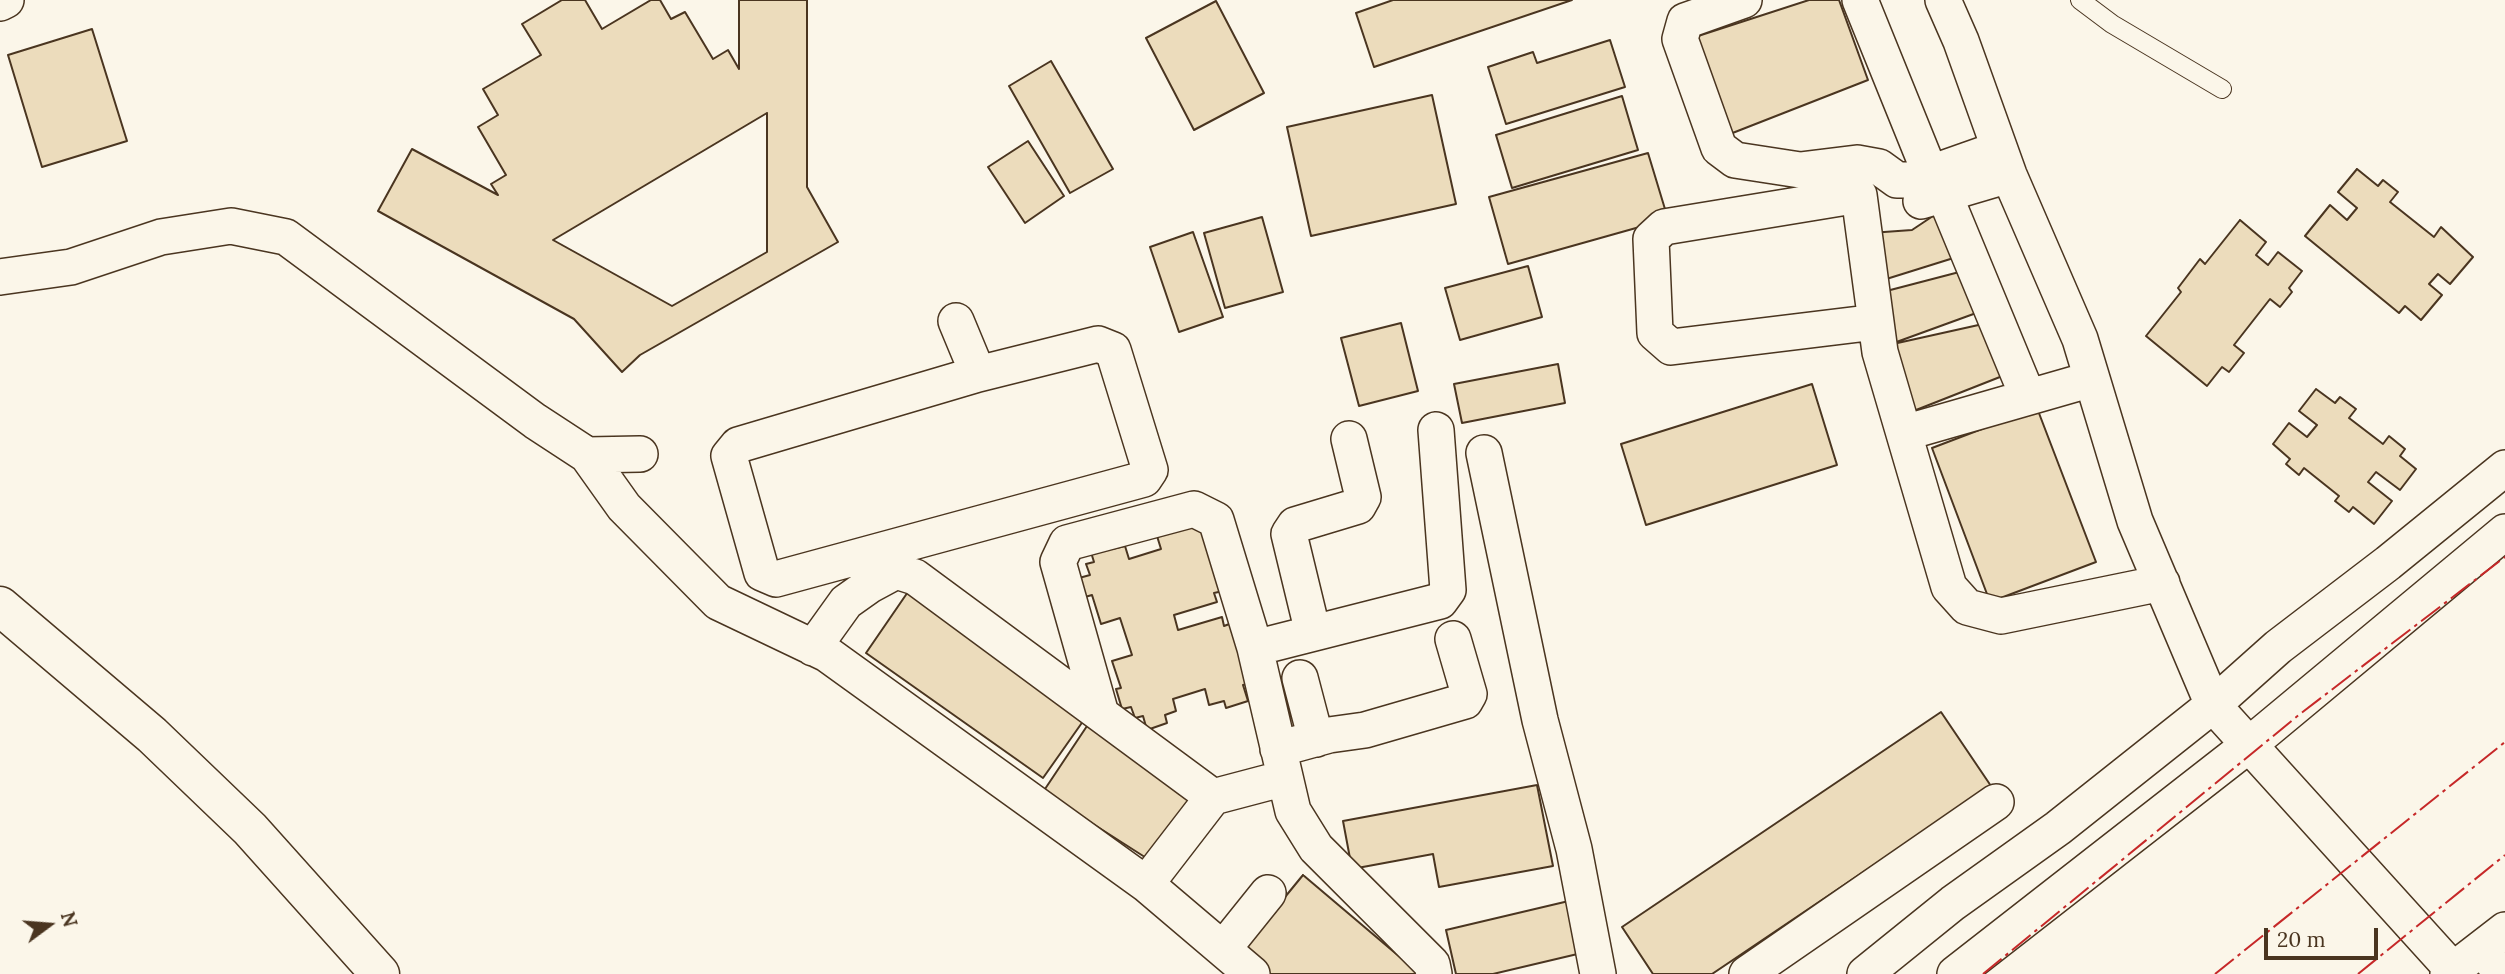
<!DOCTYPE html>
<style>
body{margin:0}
#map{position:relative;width:2505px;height:974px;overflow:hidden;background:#fbf6e9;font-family:Lora,serif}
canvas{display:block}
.north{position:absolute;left:14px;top:890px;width:70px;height:70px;-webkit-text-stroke:5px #fbf6e9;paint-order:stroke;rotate:74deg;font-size:19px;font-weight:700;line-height:28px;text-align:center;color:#4a3520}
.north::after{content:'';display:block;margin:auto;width:24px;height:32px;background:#4a3520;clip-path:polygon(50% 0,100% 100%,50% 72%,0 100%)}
.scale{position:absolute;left:2264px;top:928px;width:114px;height:32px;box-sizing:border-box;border:4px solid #4a3520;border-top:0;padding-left:9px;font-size:21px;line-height:24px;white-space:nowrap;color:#4a3520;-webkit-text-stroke:5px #fbf6e9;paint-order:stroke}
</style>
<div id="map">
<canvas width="2505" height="974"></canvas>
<div class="north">N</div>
<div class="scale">20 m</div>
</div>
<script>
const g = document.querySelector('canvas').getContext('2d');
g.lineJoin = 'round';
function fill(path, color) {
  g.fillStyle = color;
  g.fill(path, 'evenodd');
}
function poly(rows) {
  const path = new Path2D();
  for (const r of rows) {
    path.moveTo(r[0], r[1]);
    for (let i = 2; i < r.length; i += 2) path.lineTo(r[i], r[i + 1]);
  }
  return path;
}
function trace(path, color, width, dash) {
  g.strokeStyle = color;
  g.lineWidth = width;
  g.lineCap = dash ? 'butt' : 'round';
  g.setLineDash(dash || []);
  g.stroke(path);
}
const building = poly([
 [562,0,585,0,602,29,651,0,660,0,671,19,685,12,713,59,728,50,739,69,739,0,807,0,807,187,838,242,640,355,622,372,574,319,378,211,412,149,498,195,491,184,506,175,478,127,498,115,483,89,541,55,522,24,562,0],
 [767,113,767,252,672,306,553,240,767,113],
 [1393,0,1572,0,1374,67,1356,13,1393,0],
 [1809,0,1839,0,1868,80,1730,134,1695,37,1809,0],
 [1216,1,1264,93,1194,130,1146,38,1216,1],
 [92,29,127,141,42,167,8,55,92,29],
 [1610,40,1625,87,1506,124,1488,67,1533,52,1537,63,1610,40],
 [1051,61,1113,169,1070,193,1009,86,1051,61],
 [1432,95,1456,204,1311,236,1287,127,1432,95],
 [1622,96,1638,150,1512,188,1496,135,1622,96],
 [1028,141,1064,196,1025,223,988,167,1028,141],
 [1648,153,1668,219,1508,264,1489,197,1648,153],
 [2357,169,2378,186,2383,180,2398,192,2390,202,2434,237,2441,227,2473,257,2450,284,2438,274,2429,284,2442,295,2421,320,2405,306,2399,313,2305,236,2330,205,2347,220,2357,208,2338,192,2357,169],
 [1942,210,1960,256,1880,281,1870,233,1912,230,1942,210],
 [1262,217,1283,292,1225,308,1204,233,1262,217],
 [2240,220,2266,242,2256,255,2268,265,2278,252,2302,271,2289,288,2292,292,2280,307,2270,299,2234,345,2244,353,2229,372,2222,367,2207,386,2146,336,2181,292,2178,288,2200,259,2205,264,2240,220],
 [1193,232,1223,317,1179,332,1150,247,1193,232],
 [1528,266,1542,317,1460,340,1445,288,1528,266],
 [1967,270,1979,312,1891,344,1875,294,1967,270],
 [1401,323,1418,391,1359,406,1341,338,1401,323],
 [1983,324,2005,375,1911,412,1893,344,1983,324],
 [1558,364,1565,403,1462,423,1454,384,1558,364],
 [1812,384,1837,465,1646,525,1621,444,1812,384],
 [2316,389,2335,403,2340,397,2356,409,2349,418,2383,444,2389,436,2405,449,2400,456,2416,469,2400,490,2376,472,2368,482,2392,501,2374,524,2353,507,2349,512,2335,501,2339,496,2304,468,2299,475,2286,464,2290,459,2273,444,2289,423,2307,437,2317,425,2299,411,2316,389],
 [2037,408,2096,562,1990,602,1932,448,2037,408],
 [1193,519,1196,530,1202,529,1223,591,1214,593,1217,602,1174,615,1178,630,1222,617,1224,626,1232,623,1251,683,1243,685,1248,701,1226,708,1224,701,1209,705,1205,689,1173,699,1176,711,1165,715,1167,723,1147,730,1143,716,1135,718,1131,707,1122,709,1116,689,1121,688,1112,661,1132,655,1120,618,1101,624,1092,595,1085,597,1079,578,1090,575,1086,564,1094,562,1090,549,1110,544,1112,549,1125,546,1129,559,1161,549,1157,536,1193,519],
 [912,586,1086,717,1043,778,866,653,912,586],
 [1941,712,1991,786,1712,974,1653,974,1622,927,1941,712],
 [1089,723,1194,791,1151,861,1043,792,1089,723],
 [1537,785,1553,866,1439,887,1433,854,1352,869,1343,821,1537,785],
 [1303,875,1420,974,1267,974,1240,952,1303,875],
 [1573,900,1586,952,1493,974,1456,974,1446,930,1573,900]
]);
fill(building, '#ecdcbc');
trace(building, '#4a3520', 2);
const lane = poly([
 [2080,0,2112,24,2222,89]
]);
const street = poly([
 [1744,0,1685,21,1680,39,1719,148,1735,160,1800,170,1857,163,1879,167,1897,180,1911,180,1999,149],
 [1860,0,1930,173],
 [1943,0,1961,41,2009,175,2080,339,2135,521,2213,705,2453,970],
 [0,3,6,0],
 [1944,194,2028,397],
 [1921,201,2009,175],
 [0,277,71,267,161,237,231,226,286,237,535,421,587,455,640,454],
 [956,321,978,374,1098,344,1113,350,1150,470,1144,479,776,579,762,573,729,456,738,445,978,374],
 [1876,322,1671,347,1655,333,1651,239,1664,227,1859,195,1880,352,1949,587,1967,607,2001,616,2162,583],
 [1904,433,2092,379],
 [1484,453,1540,720,1574,849,1598,974],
 [587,455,624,507,718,602,827,654,1146,884,1213,797,915,577,896,571,870,585,846,602,813,648],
 [1313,633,1289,534,1295,525,1358,506,1363,497,1349,439],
 [1255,648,1440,601,1448,590,1436,430],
 [1300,678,1316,739],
 [1101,714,1058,562,1067,543,1194,509,1216,520,1255,648,1293,811,1316,848,1432,964,1434,974],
 [1278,749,1329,735,1365,730,1465,701,1469,694,1453,639],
 [1213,797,1285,778],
 [1146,884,1252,974],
 [2482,948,2502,974],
 [1223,949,1268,893],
 [1747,974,1996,802],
 [1865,974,1953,903,2058,828,2213,705,2278,647,2388,563,2505,468],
 [1955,974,2250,744,2505,532],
 [2448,974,2505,930]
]);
const secondary = poly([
 [0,606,152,735,250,829,380,974]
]);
trace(lane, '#4a3520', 20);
trace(street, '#4a3520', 38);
trace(secondary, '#4a3520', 41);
trace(lane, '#fbf6e9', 18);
trace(street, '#fbf6e9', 35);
trace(secondary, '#fbf6e9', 38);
trace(poly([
 [1983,974,2300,714,2505,557],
 [2215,974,2505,742],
 [2358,974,2505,855]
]), '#c62828', 2, [24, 5, 3.5, 5]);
</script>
